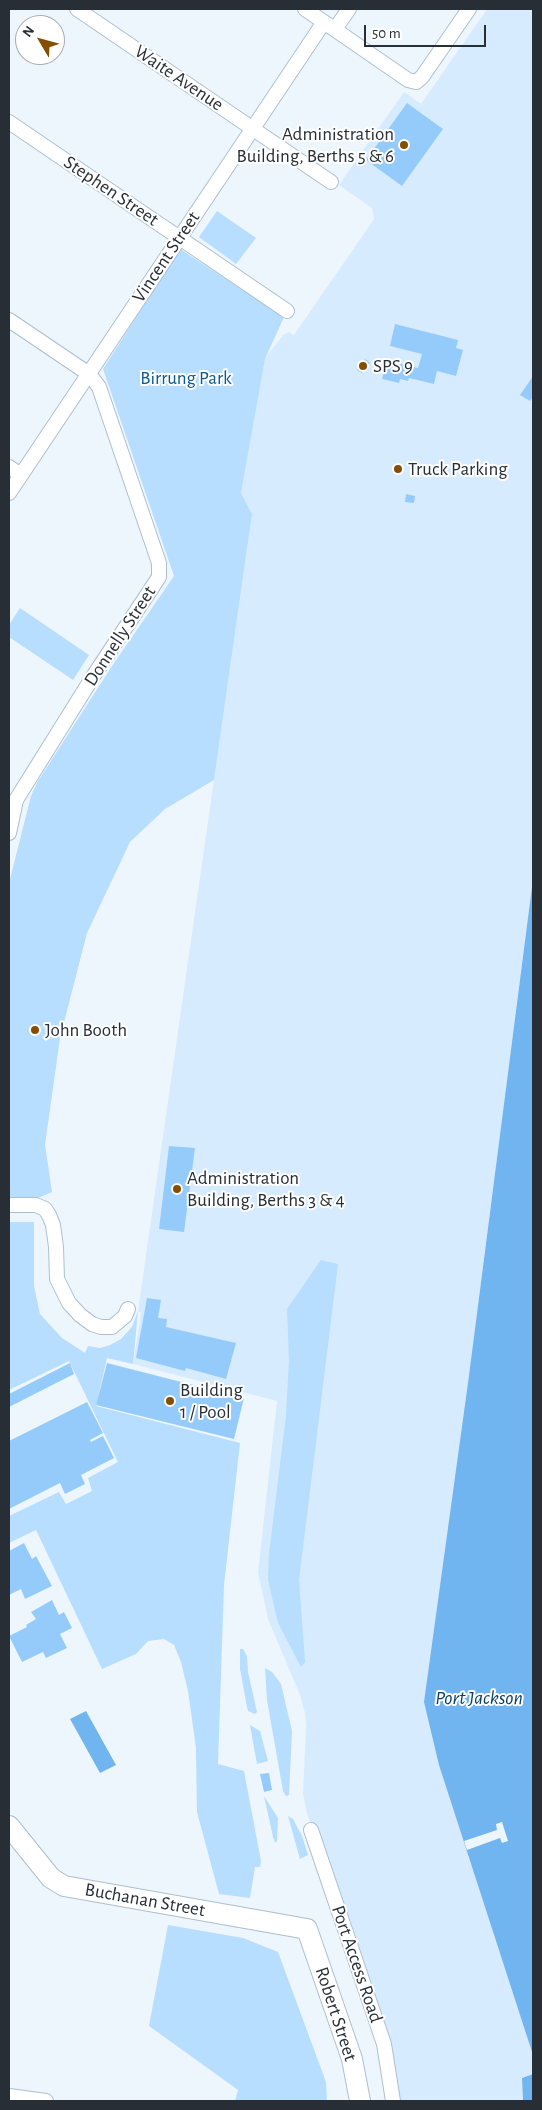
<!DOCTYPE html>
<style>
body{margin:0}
#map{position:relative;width:542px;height:2110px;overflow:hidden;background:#eef6fd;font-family:"Alegreya Sans",sans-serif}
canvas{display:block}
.frame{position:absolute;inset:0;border:10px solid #272e35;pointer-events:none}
.north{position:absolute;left:15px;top:15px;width:50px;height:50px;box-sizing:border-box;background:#fff;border:1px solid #a9abae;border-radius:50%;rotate:307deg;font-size:14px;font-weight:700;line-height:20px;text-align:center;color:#272e35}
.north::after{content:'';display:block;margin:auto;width:18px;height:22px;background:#864e00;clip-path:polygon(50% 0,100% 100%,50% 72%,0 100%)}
.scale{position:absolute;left:364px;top:25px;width:122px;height:22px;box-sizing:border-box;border:2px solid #272e35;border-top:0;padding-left:6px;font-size:15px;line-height:18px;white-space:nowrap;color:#272e35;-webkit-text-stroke:4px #fff;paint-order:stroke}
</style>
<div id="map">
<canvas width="542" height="2110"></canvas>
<div class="frame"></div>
<div class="north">N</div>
<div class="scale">50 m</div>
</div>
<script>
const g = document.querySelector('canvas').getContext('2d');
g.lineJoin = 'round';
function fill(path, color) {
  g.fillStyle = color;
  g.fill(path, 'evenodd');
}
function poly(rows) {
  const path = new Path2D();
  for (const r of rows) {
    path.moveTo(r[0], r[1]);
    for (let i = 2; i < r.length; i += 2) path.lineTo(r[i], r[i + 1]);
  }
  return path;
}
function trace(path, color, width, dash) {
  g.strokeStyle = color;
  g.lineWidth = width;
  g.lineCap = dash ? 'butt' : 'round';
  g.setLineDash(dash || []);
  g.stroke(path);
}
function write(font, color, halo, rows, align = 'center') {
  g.font = font + ' "Alegreya Sans",sans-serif';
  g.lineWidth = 4;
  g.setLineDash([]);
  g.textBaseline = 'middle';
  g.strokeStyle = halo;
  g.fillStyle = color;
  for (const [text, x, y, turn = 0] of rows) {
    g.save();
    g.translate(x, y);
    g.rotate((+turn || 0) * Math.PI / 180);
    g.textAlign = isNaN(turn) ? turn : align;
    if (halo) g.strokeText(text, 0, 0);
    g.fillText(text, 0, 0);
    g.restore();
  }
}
fill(poly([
 [487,9,533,9,533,879,468,1383,533,2054,533,2074,522,2078,523,2101,393,2101,384,2044,306,1810,303,1793,306,1726,305,1713,300,1695,268,1619,258,1572,277,1401,133,1364,141,1313,138,1311,252,514,241,493,265,358,283,335,289,332,294,335,374,219,372,208,339,185,404,92,421,104]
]), '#d7ebfe');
fill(poly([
 [217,211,256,238,236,264,199,237],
 [180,249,284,317,265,359,241,493,252,514,214,780,165,809,130,842,87,933,60,1038,45,1145,52,1192,38,1198,9,1198,9,883,31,796,38,781,112,666,174,576,103,369],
 [20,608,89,655,73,680,9,637,9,625],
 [9,1222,34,1222,34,1286,40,1314,62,1338,85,1353,88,1346,100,1348,110,1345,121,1339,132,1327,138,1311,133,1364,107,1358,96,1406,240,1443,224,1585,218,1764,244,1771,261,1861,260,1867,255,1867,250,1898,219,1894,197,1812,196,1748,188,1691,181,1662,174,1645,164,1639,148,1641,136,1654,102,1669,36,1530,9,1543,9,1516,59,1492,66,1504,92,1491,88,1478,118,1462,69,1361,9,1390],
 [321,1260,338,1264,299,1580,305,1662,301,1667,278,1623,268,1580,269,1554,286,1416,289,1360,287,1309],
 [240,1649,243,1649,247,1656,248,1672,257,1712,255,1714,248,1711,247,1707,240,1669],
 [265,1668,272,1672,281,1684,292,1731,289,1795,286,1796,283,1791,267,1700],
 [250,1725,260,1731,268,1761,257,1764],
 [264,1796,278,1818,277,1842,275,1842,273,1837],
 [288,1816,293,1819,302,1836,308,1855,300,1859],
 [168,1925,243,1938,278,1952,326,2082,327,2101,235,2101,238,2090,149,2026]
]), '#b7ddff');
fill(poly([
 [533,879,533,2055,439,1765,424,1702,468,1383],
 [86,1711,116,1765,100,1773,70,1719],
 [533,2074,533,2101,523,2101,522,2078]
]), '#70b5ef');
fill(poly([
 [502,1822,508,1841,502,1843,500,1838,467,1850,464,1841,497,1830,496,1824]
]), '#eef6fd');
fill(poly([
 [407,103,443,129,402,186,366,160],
 [395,324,458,340,456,348,463,350,456,376,437,371,434,384,409,378,408,381,400,379,399,383,382,379,387,361,418,368,422,354,390,346],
 [365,359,370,363,362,373,357,370],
 [533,376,533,397,530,401,520,395],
 [406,494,415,496,414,503,405,502],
 [169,1146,195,1148,184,1232,159,1229],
 [147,1298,161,1300,158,1318,167,1319,166,1327,236,1343,226,1379,186,1368,185,1371,136,1358],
 [70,1363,74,1374,9,1407,9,1394],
 [107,1363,244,1398,234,1439,96,1405],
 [87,1402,103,1433,90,1440,91,1442,103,1436,114,1458,81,1475,85,1484,65,1494,60,1483,9,1509,9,1441],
 [24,1543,32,1559,36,1556,52,1586,25,1599,21,1589,9,1595,9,1551],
 [52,1600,59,1615,64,1612,72,1628,60,1634,67,1648,46,1658,43,1652,22,1662,9,1636,27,1627,26,1625,36,1619,31,1612],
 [269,1773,272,1790,264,1792,260,1774]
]), '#95cbfb');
const street = poly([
 [77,9,331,182],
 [305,9,408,80,416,82,422,77,469,9],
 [335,29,349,9],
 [9,122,287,311],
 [9,320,89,374,99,387,159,563,159,577,94,675,16,800,9,833],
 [9,467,21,475],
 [9,493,324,22],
 [9,1205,36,1205,45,1209,49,1215,53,1225,56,1247,57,1279,69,1303,80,1315,92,1324,101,1327,112,1327,125,1316,128,1309],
 [311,1830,384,2044,393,2101],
 [9,2096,46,2101]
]);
const secondary = poly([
 [9,1826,51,1878,64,1886,307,1929,352,2059,360,2101]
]);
trace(street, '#acbfd0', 16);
trace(secondary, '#acbfd0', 22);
trace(street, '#fff', 14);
trace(secondary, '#fff', 20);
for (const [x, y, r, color] of [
 [404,145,5,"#864e00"],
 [363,366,5,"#864e00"],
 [398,469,5,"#864e00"],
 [35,1030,5,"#864e00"],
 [177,1189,5,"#864e00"],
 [170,1401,5,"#864e00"]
]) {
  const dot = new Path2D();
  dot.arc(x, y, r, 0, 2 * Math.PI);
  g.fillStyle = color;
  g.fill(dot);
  trace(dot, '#fff', 2);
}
write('19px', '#272e35', '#fff', [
 ["Waite Avenue",179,78,34],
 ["Stephen Street",111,191,34],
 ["Vincent Street",166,257,-56],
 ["Donnelly Street",120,636,-57],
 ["Buchanan Street",145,1900,10],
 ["Port Access Road",357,1964,71],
 ["Robert Street",336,2014,72]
]);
write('19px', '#272e35', '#fff', [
 ["Administration",394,134,"right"],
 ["Building, Berths 5 & 6",394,156,"right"],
 ["SPS 9",373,366],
 ["Truck Parking",408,469],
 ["John Booth",45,1030],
 ["Administration",187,1178],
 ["Building, Berths 3 & 4",187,1200],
 ["Building",180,1390],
 ["1 / Pool",180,1412]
], 'left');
write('19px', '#085a90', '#fff', [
 ["Birrung Park",186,378]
]);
write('italic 20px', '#0a3f65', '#fff', [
 ["Port Jackson",479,1698]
]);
</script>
